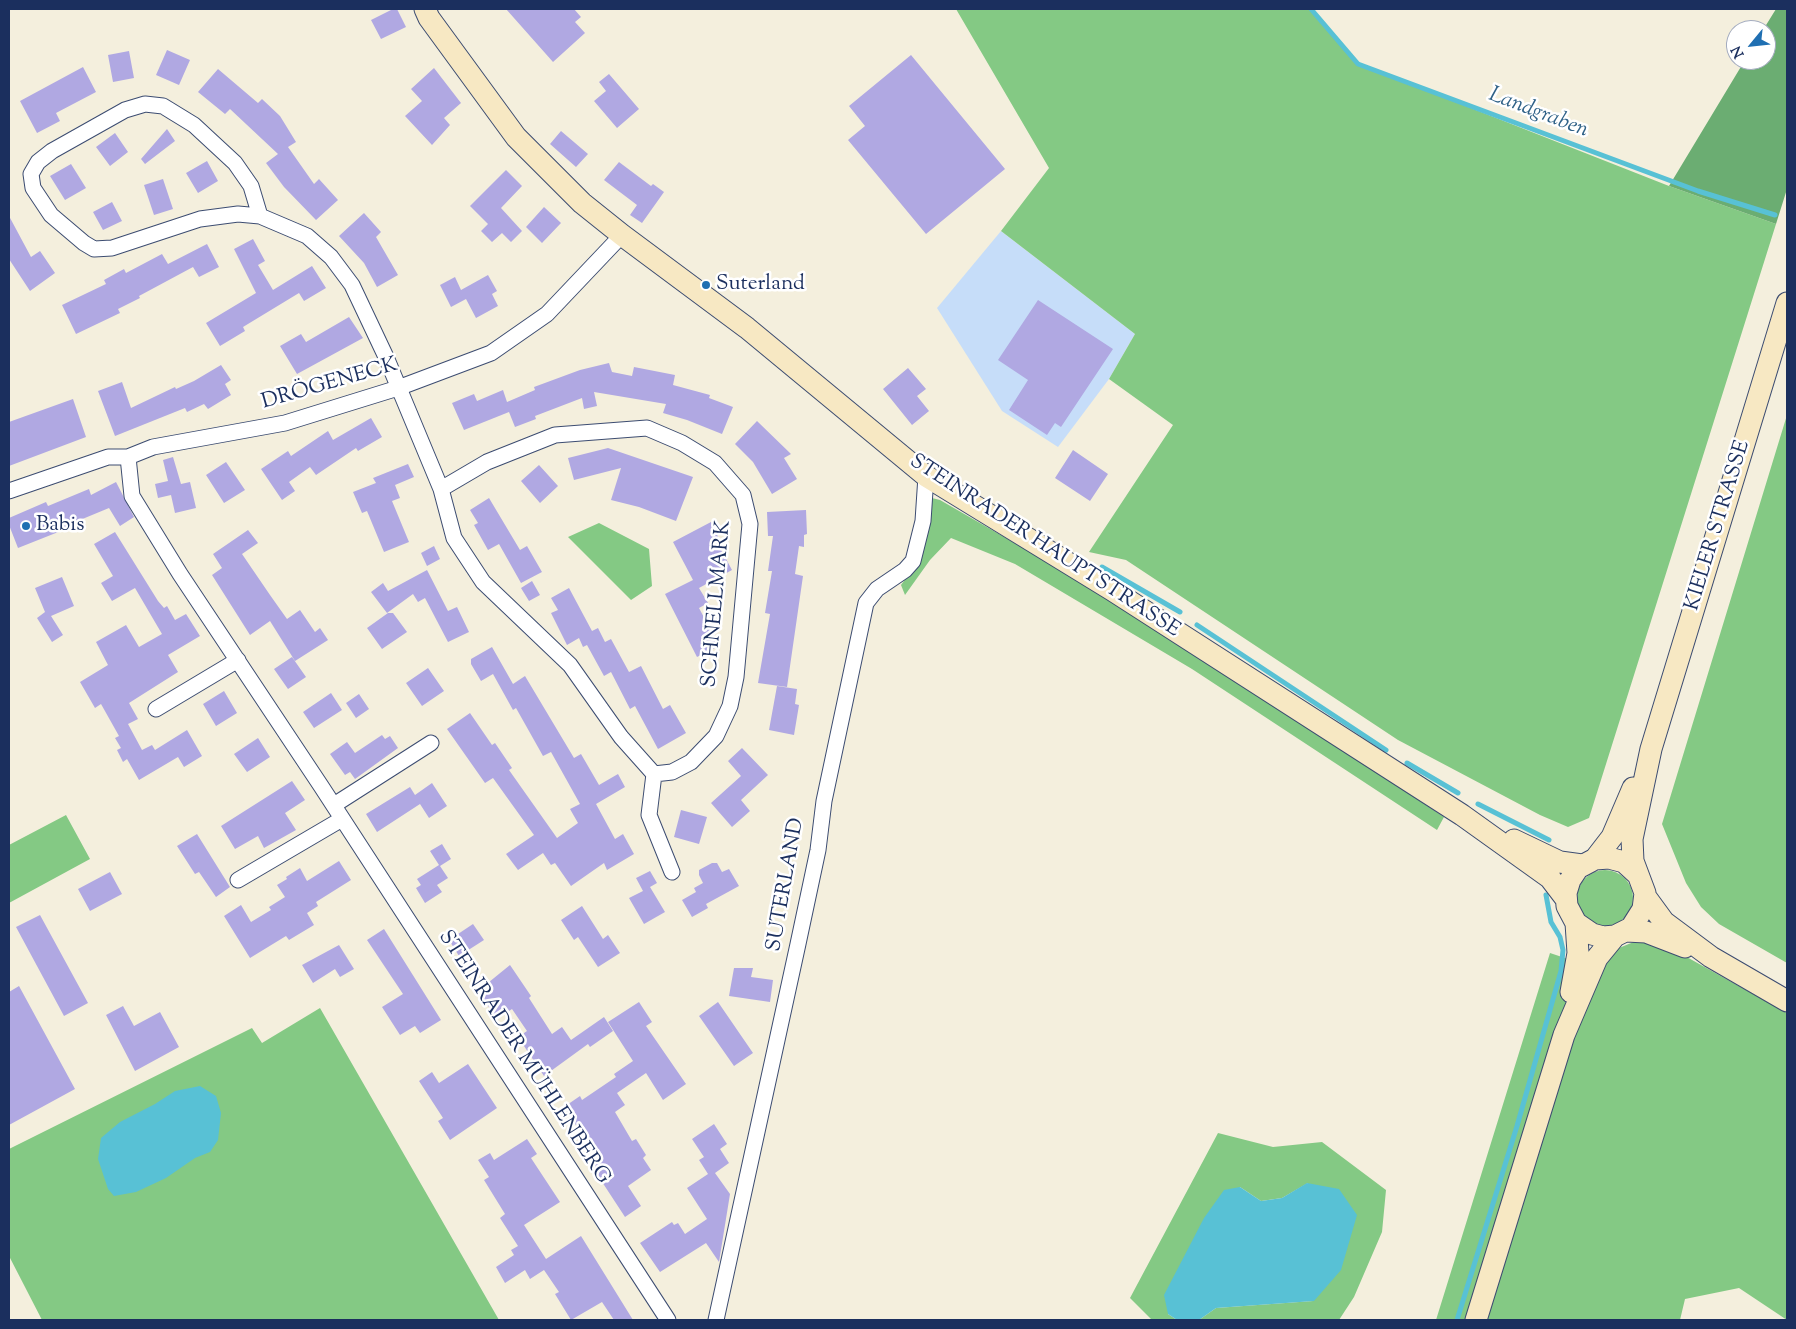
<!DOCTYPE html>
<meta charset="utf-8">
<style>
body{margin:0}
#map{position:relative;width:1796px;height:1329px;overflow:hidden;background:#f4efdd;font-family:"Sorts Mill Goudy",serif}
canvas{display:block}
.frame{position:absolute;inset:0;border:10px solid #1b2f5e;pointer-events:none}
.north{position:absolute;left:1726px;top:20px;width:50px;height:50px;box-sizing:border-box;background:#fff;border:1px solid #a4acbf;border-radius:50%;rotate:242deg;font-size:14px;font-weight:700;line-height:20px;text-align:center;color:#1b2f5e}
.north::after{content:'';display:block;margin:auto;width:18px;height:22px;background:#1f6fb2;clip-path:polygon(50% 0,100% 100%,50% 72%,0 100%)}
</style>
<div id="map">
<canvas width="1796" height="1329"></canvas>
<div class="frame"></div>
<div class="north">N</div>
</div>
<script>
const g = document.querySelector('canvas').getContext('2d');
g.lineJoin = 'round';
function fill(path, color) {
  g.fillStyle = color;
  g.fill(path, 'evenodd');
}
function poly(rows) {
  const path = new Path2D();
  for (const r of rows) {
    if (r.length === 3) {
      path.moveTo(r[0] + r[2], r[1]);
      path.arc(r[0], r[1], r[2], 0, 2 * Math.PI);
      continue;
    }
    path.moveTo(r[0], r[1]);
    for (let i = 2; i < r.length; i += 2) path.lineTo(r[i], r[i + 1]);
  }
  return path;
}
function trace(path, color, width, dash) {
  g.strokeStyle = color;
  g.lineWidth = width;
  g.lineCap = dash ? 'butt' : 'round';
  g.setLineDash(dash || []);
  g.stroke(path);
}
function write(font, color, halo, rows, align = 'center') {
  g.font = font + ' "Sorts Mill Goudy",serif';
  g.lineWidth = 5;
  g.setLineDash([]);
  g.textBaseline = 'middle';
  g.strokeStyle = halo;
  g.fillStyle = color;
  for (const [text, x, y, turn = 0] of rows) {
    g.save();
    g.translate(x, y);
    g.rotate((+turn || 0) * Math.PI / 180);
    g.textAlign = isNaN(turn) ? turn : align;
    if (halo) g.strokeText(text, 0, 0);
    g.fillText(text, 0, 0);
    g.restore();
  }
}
fill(poly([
 [1001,231,1135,334,1109,379,1058,447,1002,411,937,308]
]), '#c6ddf9');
fill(poly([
 [956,9,1311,9,1359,64,1669,186,1776,224,1589,818,1568,827,1540,815,1398,740,1126,560,1089,552,1173,425,1109,379,1135,334,1001,231,1049,168],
 [1787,415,1787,963,1719,924,1701,907,1686,883,1662,824],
 [932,498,940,500,1051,564,1268,700,1444,817,1437,830,1192,669,1015,564,951,538,930,560,905,595,901,585,915,566,928,500],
 [599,523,649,549,652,586,631,600,568,537],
 [66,815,90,859,9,903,9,845],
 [1605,898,28],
 [1636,941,1667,946,1787,1013,1787,1320,1739,1288,1685,1299,1680,1320,1436,1320,1550,953,1598,969,1619,948],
 [320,1008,499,1320,42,1320,9,1256,9,1149,252,1028,262,1043],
 [1218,1133,1273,1147,1322,1142,1386,1190,1382,1232,1354,1297,1339,1320,1199,1320,1216,1308,1313,1301,1308,1183,1282,1198,1261,1201,1240,1187,1168,1314,1177,1320,1152,1320,1130,1298]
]), '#84c984');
fill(poly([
 [1776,9,1787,9,1787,189,1776,224,1669,186,1745,60,1766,60,1766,30,1763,30]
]), '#6bad72');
fill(poly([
 [200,1086,216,1096,221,1113,218,1140,210,1152,195,1158,166,1178,136,1192,114,1196,108,1189,98,1159,101,1138,120,1122,155,1104,175,1091],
 [1307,1183,1339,1189,1357,1215,1341,1270,1314,1301,1216,1308,1199,1320,1177,1320,1168,1314,1164,1295,1204,1218,1224,1190,1240,1187,1261,1201,1282,1198]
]), '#58c1d5');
trace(poly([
 [1311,9,1358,64,1698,191,1775,215],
 [1102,567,1180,612],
 [1197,625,1386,750],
 [1407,763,1458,793],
 [1478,804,1549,840],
 [1457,1320,1517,1126,1561,971,1563,950,1560,937,1551,922,1546,895]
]), '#58c1d5', 5);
fill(poly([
 [393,9,397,9,406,27,381,39,371,20],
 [506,9,574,9,581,17,575,22,585,33,553,62],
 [167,50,190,60,179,85,156,75],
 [129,51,134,78,113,82,108,55],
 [911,55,1005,169,926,234,848,140,865,126,849,106],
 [83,67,96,92,56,113,60,121,37,133,20,101],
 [434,68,461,103,444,118,450,125,432,145,405,116,422,101,411,89],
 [218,69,258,103,262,99,280,116,296,142,288,147,314,184,319,179,338,200,316,220,284,187,266,163,278,154,230,109,225,114,198,92],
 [609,74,639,109,617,128,594,101,606,91,599,82],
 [167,129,175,141,145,164,141,159],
 [561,131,588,154,576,167,550,144],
 [115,133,128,152,110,166,96,147],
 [207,161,218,181,198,193,186,173],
 [619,162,651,186,653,184,664,192,642,223,630,215,637,205,604,180],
 [71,164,86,188,65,200,50,176],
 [506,170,522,186,501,208,522,231,511,242,502,233,492,242,481,231,488,224,470,206],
 [163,179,173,209,154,215,144,185],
 [112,202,122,221,103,230,93,212],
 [544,207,561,223,542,243,526,227],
 [364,213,381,232,376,237,398,275,377,287,364,263,339,236],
 [9,216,31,257,40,251,55,273,30,291,9,259],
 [253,239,265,261,258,265,273,290,312,266,326,288,304,301,299,293,243,327,245,331,220,346,206,323,256,293,234,249],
 [207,244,219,267,199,277,193,267,139,296,140,298,118,309,120,313,76,334,62,305,106,284,104,280,124,269,126,273,162,254,168,264],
 [488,275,497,291,492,294,498,306,476,318,466,299,451,307,440,285,455,277,461,290],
 [1038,300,1113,349,1061,427,1055,423,1047,435,1009,410,1028,380,998,360],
 [349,317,363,338,297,374,280,346,301,334,306,342],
 [609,363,612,372,632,376,634,367,675,375,673,385,710,395,709,398,733,407,722,434,687,420,663,413,666,404,594,392,597,406,584,409,582,398,535,416,536,419,515,427,509,412,464,430,452,403,474,394,477,401,503,390,507,402,535,390,534,387,580,370],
 [221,365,231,380,225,384,231,395,208,409,204,404,187,412,185,408,115,436,98,391,122,382,131,408,175,387,176,389,194,381],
 [908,368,926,389,917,396,929,411,912,425,883,389],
 [73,399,86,437,9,466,9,422],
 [371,418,382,437,358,451,356,448,316,475,310,467,289,482,295,491,282,500,261,469,288,451,291,456,328,431,333,440],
 [757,421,791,454,784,458,797,479,772,494,753,462,735,444],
 [608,448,693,477,676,521,639,507,611,500,621,468,574,480,568,458],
 [1073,450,1108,474,1090,501,1055,478],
 [173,457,181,484,190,482,196,508,175,513,171,495,158,498,155,484,168,481,163,460],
 [226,462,245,490,224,503,206,475],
 [408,464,414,477,395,485,400,498,392,501,409,542,384,552,367,511,362,513,353,492,376,483,373,478],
 [539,465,558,486,540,503,521,481],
 [116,482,134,517,120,526,109,508,80,520,81,523,18,548,9,525,9,518,46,502,48,506,89,489,91,495],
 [489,498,520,550,527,546,542,572,521,583,499,544,488,550,474,525,478,523,470,510],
 [806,510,807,534,804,535,804,547,799,546,795,574,803,576,787,687,758,683,770,614,765,613,772,571,768,571,773,536,768,536,767,512],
 [711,522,721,543,718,544,732,570,699,588,708,603,699,608,719,646,697,657,665,594,693,580,673,542],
 [248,530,258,543,242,554,270,595,287,619,300,610,315,632,320,628,328,640,295,661,270,621,250,635,212,575,222,568,213,554],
 [115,532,158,601,164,608,167,606,175,620,186,614,200,636,168,655,178,672,129,703,138,719,128,724,142,750,152,745,155,750,187,730,202,756,184,767,178,757,139,780,127,759,123,762,117,750,121,748,115,738,119,736,101,704,95,708,80,682,108,665,96,642,126,625,139,647,162,634,135,588,112,601,101,583,113,576,94,544],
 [434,546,440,559,427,566,421,553],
 [427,570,448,611,457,607,469,632,448,642,425,598,418,602,413,594,387,613,371,592,383,583,388,591],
 [62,577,74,606,51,616,63,635,52,642,37,618,45,612,35,588],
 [532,581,540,595,529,601,521,588],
 [569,588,592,631,598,628,605,642,611,639,629,672,641,666,663,709,670,705,686,733,658,749,635,706,630,709,611,672,604,676,587,645,583,647,579,638,567,645,551,613,558,610,551,598],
 [388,613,393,613,407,632,382,649,367,628],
 [492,647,513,684,525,676,574,758,581,754,599,785,618,774,625,787,596,804,615,839,623,834,634,854,607,870,604,863,571,886,555,863,551,865,543,853,518,870,506,854,534,835,493,778,485,783,447,729,470,713,492,745,495,743,512,768,509,770,557,838,578,823,570,809,580,804,551,752,543,756,516,708,513,710,493,674,481,681,471,664,471,659],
 [292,657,306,677,288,689,274,669],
 [428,668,444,691,422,706,406,683],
 [777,686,797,689,795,704,799,705,794,735,769,730],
 [224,691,237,713,216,726,203,704],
 [331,693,342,710,314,728,303,712],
 [359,694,369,709,356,718,346,703],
 [382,735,385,739,390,736,398,748,355,779,350,772,345,775,330,754,347,742,355,753],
 [258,738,270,757,247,772,234,754],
 [742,748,768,775,741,800,750,811,732,827,711,803,741,776,728,761],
 [292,781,305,800,285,813,296,830,264,848,258,836,235,849,221,826],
 [432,783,447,806,429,818,420,804,377,832,366,814,410,787,415,795],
 [681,810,707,817,699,844,674,837],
 [197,834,230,887,216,897,199,872,195,874,177,846],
 [442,844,451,859,440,866,448,878,437,885,442,892,425,903,416,888,421,885,417,879,439,865,430,851],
 [339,861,351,880,316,902,318,906,307,913,314,925,289,940,286,936,250,958,224,916,241,905,251,922,271,910,269,907,285,897,277,885,287,879,286,877,300,868,307,881],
 [712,863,717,863,722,872,729,869,739,886,706,904,708,908,692,917,682,900,696,892,694,888,703,883,699,875,699,870],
 [650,871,657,883,650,887,665,912,644,924,629,898,643,891,636,878],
 [110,872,122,894,90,911,78,889],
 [582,906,603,939,608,935,620,953,598,967,578,937,574,940,561,920],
 [40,915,88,1003,64,1016,16,927],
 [473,924,484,940,459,956,449,940],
 [384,929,441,1020,420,1033,415,1026,400,1035,382,1007,403,994,367,940],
 [339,945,354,969,340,977,335,969,313,983,302,965],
 [510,965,531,996,529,998,552,1034,562,1027,571,1040,604,1017,613,1031,590,1047,588,1044,544,1076,518,1037,527,1031,512,1009,497,1019,478,991],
 [734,968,753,968,751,977,773,980,770,1002,729,996],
 [19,986,75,1089,9,1125,9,992],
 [639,1002,652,1022,646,1026,686,1084,663,1100,646,1073,617,1093,625,1105,615,1112,632,1141,636,1139,646,1155,643,1158,651,1170,628,1186,641,1206,625,1217,589,1162,597,1157,564,1107,580,1096,582,1100,616,1077,614,1074,633,1061,608,1022],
 [718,1002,753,1053,734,1066,699,1016],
 [123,1006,134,1026,160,1012,179,1047,135,1071,106,1015],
 [468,1064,497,1108,450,1140,438,1121,443,1118,419,1081,432,1072,439,1083],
 [714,1124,727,1144,720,1149,729,1163,715,1173,730,1194,719,1262,706,1243,660,1272,640,1243,672,1222,674,1225,678,1223,685,1234,707,1219,687,1188,708,1174,699,1160,704,1157,692,1139],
 [527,1139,537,1154,531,1158,560,1202,524,1225,546,1259,581,1236,633,1320,614,1320,602,1302,571,1320,555,1294,559,1292,544,1270,530,1279,525,1270,505,1283,496,1267,514,1255,511,1250,518,1246,500,1218,505,1214,484,1180,489,1177,478,1160,490,1153,494,1160]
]), '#b0a8e2');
const street = poly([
 [260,216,251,186,235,163,194,125,163,106,145,104,125,110,52,151,38,162,31,174,33,188,51,215,84,243,94,249,112,248,200,219,238,214,260,216,307,236,331,257,352,285,386,357,441,489,454,538,483,582,570,665,621,737,654,774,649,815,672,872],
 [128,457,132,496,180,574,321,786,668,1320],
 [441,489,487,462,555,435,647,428,682,443,715,463,743,495,750,524,736,677,730,706,716,736,691,762,672,772,654,774],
 [9,491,108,457,128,457,153,447,285,423,398,388,491,353,547,314,622,235],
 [156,709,238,660],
 [334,805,431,743],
 [238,880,342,819],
 [716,1320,798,944,818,850,824,801,866,603,877,589,905,570,913,561,923,521,926,476]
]);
const secondary = poly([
 [425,9,429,18,516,137,582,203,622,235,747,328,926,476,1112,590,1462,815,1550,878,1566,899],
 [1514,840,1560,862,1582,865],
 [1595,859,1612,837,1633,788],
 [1636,873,1624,862,1609,858,1595,859,1578,868,1570,880,1566,893,1567,906,1576,923,1592,934,1603,937,1615,936,1631,928,1643,909,1645,893,1633,861,1632,839,1651,749,1787,303],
 [1645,896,1664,922,1711,957,1787,1001],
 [1626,931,1646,932,1685,947],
 [1571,992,1578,953,1576,923],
 [1476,1320,1564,1035,1597,958,1615,936]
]);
trace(street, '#3c4c71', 17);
trace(secondary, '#3c4c71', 23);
trace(street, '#fff', 15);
trace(secondary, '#f7e8c3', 21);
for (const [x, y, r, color] of [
 [706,285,5,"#1f6fb2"],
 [26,526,5,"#1f6fb2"]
]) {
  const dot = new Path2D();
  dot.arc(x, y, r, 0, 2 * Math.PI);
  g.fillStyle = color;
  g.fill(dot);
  trace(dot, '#fff', 2);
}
write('21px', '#1b2f5e', '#fff', [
 ["Suterland",716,285],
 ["Babis",36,526]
], 'left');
write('21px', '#1b2f5e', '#fff', [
 ["DRÖGENECK",330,385,-16],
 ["KIELER STRASSE",1719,526,-73],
 ["STEINRADER HAUPTSTRASSE",1044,547,33],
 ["SCHNELLMARK",718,604,-85],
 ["SUTERLAND",787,885,-80],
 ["STEINRADER MÜHLENBERG",523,1058,57]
]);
write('italic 22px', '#306288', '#fff', [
 ["Landgraben",1538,114,21]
]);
</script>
